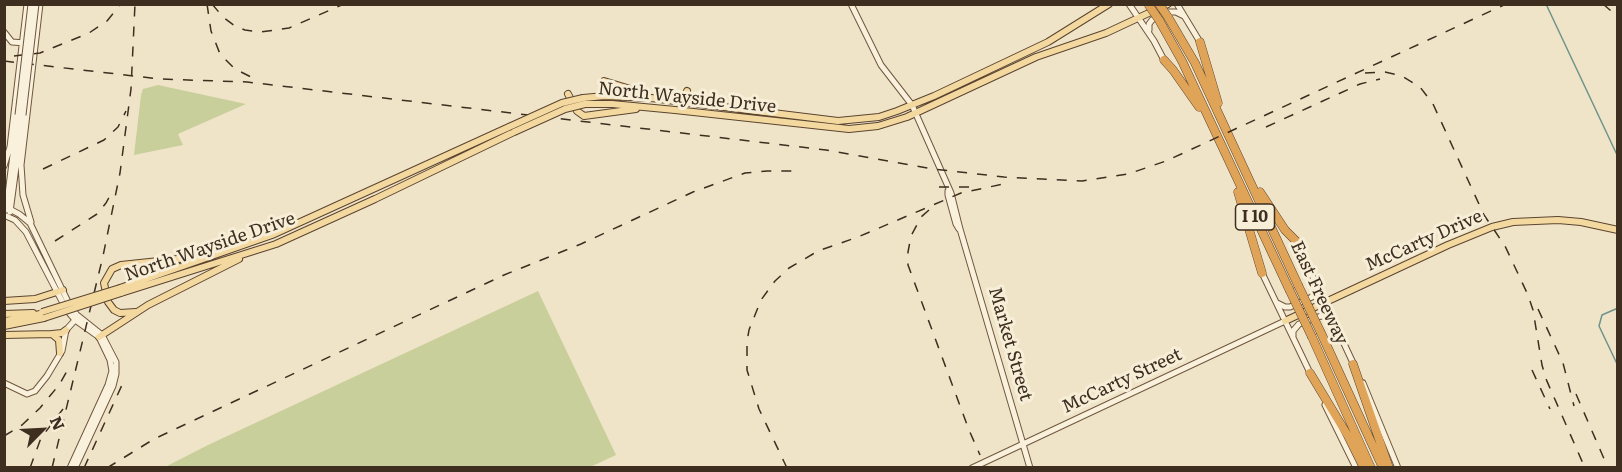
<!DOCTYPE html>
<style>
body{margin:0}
#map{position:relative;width:1622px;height:472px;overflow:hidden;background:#f0e4c8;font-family:Literata,serif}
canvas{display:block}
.frame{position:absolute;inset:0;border:6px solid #3d2e20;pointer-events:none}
.north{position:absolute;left:12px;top:400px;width:60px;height:60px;-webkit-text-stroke:4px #f7eed8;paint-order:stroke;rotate:66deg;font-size:16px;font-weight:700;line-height:24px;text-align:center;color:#3d2e20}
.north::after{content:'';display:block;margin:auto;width:21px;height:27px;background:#3d2e20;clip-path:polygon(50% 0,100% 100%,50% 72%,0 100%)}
</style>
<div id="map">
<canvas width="1622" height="472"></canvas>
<div class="frame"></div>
<div class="north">N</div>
</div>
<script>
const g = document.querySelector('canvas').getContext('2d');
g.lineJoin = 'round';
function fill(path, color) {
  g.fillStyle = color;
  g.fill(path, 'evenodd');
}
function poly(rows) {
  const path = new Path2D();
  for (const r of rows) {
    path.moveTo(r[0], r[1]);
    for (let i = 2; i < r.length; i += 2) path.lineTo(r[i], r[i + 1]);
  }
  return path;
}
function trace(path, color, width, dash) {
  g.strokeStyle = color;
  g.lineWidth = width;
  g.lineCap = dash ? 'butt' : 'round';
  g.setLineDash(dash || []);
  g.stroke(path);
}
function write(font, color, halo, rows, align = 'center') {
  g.font = font + ' Literata,serif';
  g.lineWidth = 6;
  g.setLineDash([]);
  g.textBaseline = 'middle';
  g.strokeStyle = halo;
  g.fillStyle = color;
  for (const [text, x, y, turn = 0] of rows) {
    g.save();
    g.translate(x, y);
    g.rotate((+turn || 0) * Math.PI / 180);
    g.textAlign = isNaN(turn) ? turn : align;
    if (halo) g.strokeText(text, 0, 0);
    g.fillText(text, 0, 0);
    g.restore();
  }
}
fill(poly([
 [158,85,246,104,178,134,183,145,134,155,141,95,143,89],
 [538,291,616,455,588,468,165,467,208,445]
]), '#c9cf9b');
trace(poly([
 [1546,4,1618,157],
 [1618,308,1602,315,1599,326,1618,366]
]), '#6f938a', 1.5);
const secondary = poly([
 [851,4,881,65,912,105,951,193,960,229,1030,468],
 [1129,4,1154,41,1164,60],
 [1177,4,1200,42],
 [1149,30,1149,24,1152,20,1167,12,1176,12,1184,16],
 [4,32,12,42,25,43],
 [4,166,10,147,27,4],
 [948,191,948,195,956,224,959,229],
 [4,206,19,214,30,223,71,308,77,315,102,335,116,362,116,374,113,386,75,468],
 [6,210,18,115],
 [10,212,23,115],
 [4,215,15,220,26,232,66,309,75,320,99,337,110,360,112,371,108,385,70,468],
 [31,222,23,195,21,165,40,4],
 [1296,241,1354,365],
 [1262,273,1311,375],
 [1277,303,1285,307,1290,307,1312,297,1316,289],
 [1293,336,1293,331,1299,324,1321,316,1330,318],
 [4,383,27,394,35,391,47,376,62,351,66,330,76,319],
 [1363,383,1398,468],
 [1325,405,1356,468],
 [972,468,1285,321]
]);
const primary = poly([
 [604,81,637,91,650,98],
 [568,94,577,111,584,116,636,109],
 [583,98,605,96,651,98,838,121,879,117,897,111,934,96,1048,42,1109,4],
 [678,101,684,98,687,91],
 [585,104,612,104,675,110,849,129,878,126,907,117,1036,57,1106,33,1168,4],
 [120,288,272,235,509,127],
 [121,293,276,244,375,199,514,132],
 [4,301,35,299,63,290],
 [136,312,120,313,114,310,108,302,104,283,112,269,121,265,206,256],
 [4,314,33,313],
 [4,321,24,318,48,312],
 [1285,321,1448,245,1492,227,1513,222,1558,220,1581,222,1618,230],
 [4,326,44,318],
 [52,334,62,333,66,330],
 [4,335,52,334,59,340,60,353],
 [99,337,148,305,239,259]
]);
const highway = poly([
 [1168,17,1195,63,1298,285],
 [1159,20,1182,61,1289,289],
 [1200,42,1218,103],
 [1164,60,1173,70,1199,107],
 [1238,192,1262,273],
 [1260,192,1285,230,1296,241],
 [1321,333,1383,468],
 [1312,337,1371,468],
 [1353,364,1389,468],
 [1310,373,1348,436,1364,468]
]);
trace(secondary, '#6f573f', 7);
trace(primary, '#5b4430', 8);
trace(highway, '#5b4430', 9);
trace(secondary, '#faf1dc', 5);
trace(primary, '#f3d9a0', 6);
trace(highway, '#e0a458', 8);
trace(poly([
 [207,4,211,31,220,54,235,69,255,79],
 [212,4,223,17,235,26,245,30,261,32,289,28,344,4],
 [1603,4,1618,17],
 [14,56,40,53,89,33,107,21,121,4],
 [4,61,160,79,247,82,826,150,933,169,1004,177,1082,181,1128,174,1166,161,1506,4],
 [1365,73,1385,72,1402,76,1420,87,1433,104,1484,215,1505,246,1528,295,1533,310,1542,365,1546,379,1585,468],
 [1266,127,1360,84,1380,79],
 [43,169,104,140,118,127,126,111],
 [939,187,969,187],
 [929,210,921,217,911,236,908,252,908,265,969,430,980,455],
 [55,241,97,214,106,203,113,190],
 [1538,309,1563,363,1574,406],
 [1532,370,1550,409],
 [1576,394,1608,468],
 [4,436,22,425,40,408,59,385,71,364],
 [30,468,41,438,63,409],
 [52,468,103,256,120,173,131,89,135,4],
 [84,468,122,385],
 [107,468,154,439,504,275,581,244,693,192,745,173,767,171,798,171],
 [787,468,759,409,747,370,747,342,749,330,761,300,775,281,789,268,818,251,858,237,961,193,1008,183]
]), '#3d2e20', 1.5, [10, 10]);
const secondaryBridge = poly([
 [18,115,31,4],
 [23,115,36,4]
]);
const primaryBridge = poly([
 [509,127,562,103,583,98],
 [514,132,565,109,585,104],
 [42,312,120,288],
 [44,318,121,293]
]);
const highwayBridge = poly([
 [1148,4,1159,20],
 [1159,4,1168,17],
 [1298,285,1321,333],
 [1289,289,1312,337]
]);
trace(secondaryBridge, '#6f573f', 7, []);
trace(primaryBridge, '#5b4430', 8, []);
trace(highwayBridge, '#5b4430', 9, []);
trace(secondaryBridge, '#faf1dc', 5);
trace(primaryBridge, '#f3d9a0', 6);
trace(highwayBridge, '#e0a458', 8);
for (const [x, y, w] of [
 [1255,217,39]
]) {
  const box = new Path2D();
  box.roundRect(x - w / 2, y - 13, w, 26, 4.5);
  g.fillStyle = '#f7eed8';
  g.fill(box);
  trace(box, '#3d2e20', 1.5);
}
write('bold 16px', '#3d2e20', null, [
 ["I 10",1255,217]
]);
write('18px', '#3d2e20', '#f7eed8', [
 ["North Wayside Drive",687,98,6],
 ["McCarty Drive",1424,241,-24],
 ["North Wayside Drive",210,247,-19],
 ["East Freeway",1319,293,65],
 ["Market Street",1010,344,74],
 ["McCarty Street",1122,381,-25]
]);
</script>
